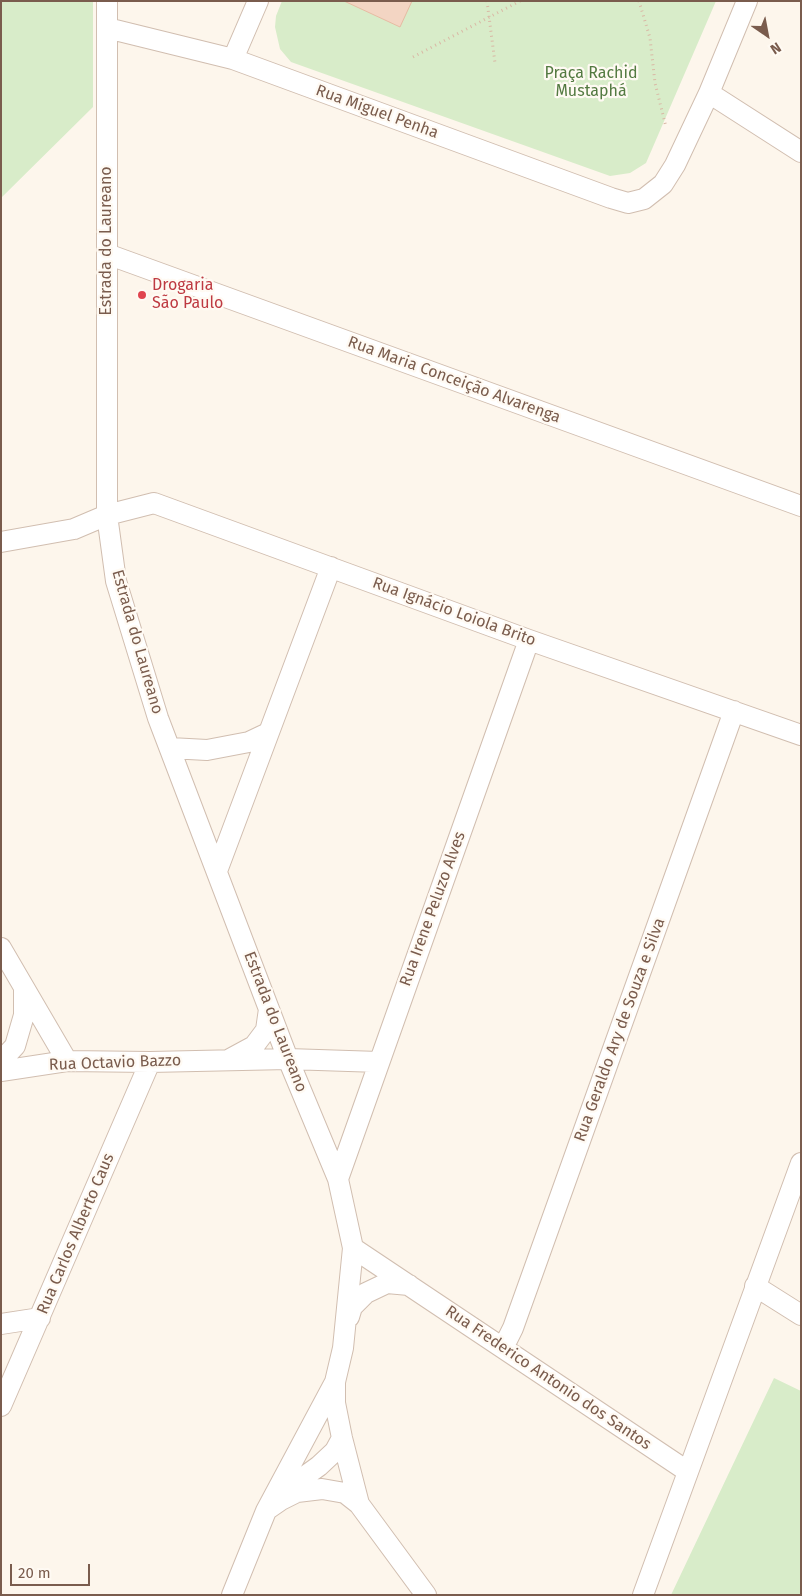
<!DOCTYPE html>
<meta charset="utf-8">
<style>
body{margin:0}
#map{position:relative;width:802px;height:1596px;overflow:hidden;background:#fdf6ec;font-family:"Fira Sans",sans-serif}
canvas{display:block}
.frame{position:absolute;inset:0;border:2px solid #7a5c4d;pointer-events:none}
.north{position:absolute;left:742px;top:10px;width:50px;height:50px;-webkit-text-stroke:4px #fffaf3;paint-order:stroke;rotate:147deg;font-size:14px;font-weight:700;line-height:20px;text-align:center;color:#7a5c4d}
.north::after{content:'';display:block;margin:auto;width:18px;height:22px;background:#7a5c4d;clip-path:polygon(50% 0,100% 100%,50% 72%,0 100%)}
.scale{position:absolute;left:10px;top:1564px;width:80px;height:22px;box-sizing:border-box;border:2px solid #7a5c4d;border-top:0;padding-left:6px;font-size:15px;line-height:18px;white-space:nowrap;color:#7a5c4d;-webkit-text-stroke:4px #fffaf3;paint-order:stroke}
</style>
<div id="map">
<canvas width="802" height="1596"></canvas>
<div class="frame"></div>
<div class="north">N</div>
<div class="scale">20 m</div>
</div>
<script>
const g = document.querySelector('canvas').getContext('2d');
g.lineJoin = 'round';
function fill(path, color) {
  g.fillStyle = color;
  g.fill(path, 'evenodd');
}
function poly(rows) {
  const path = new Path2D();
  for (const r of rows) {
    path.moveTo(r[0], r[1]);
    for (let i = 2; i < r.length; i += 2) path.lineTo(r[i], r[i + 1]);
  }
  return path;
}
function trace(path, color, width, dash) {
  g.strokeStyle = color;
  g.lineWidth = width;
  g.lineCap = dash ? 'butt' : 'round';
  g.setLineDash(dash || []);
  g.stroke(path);
}
function write(font, color, halo, rows, align = 'center') {
  g.font = font + ' "Fira Sans",sans-serif';
  g.lineWidth = 4.5;
  g.setLineDash([]);
  g.textBaseline = 'middle';
  g.strokeStyle = halo;
  g.fillStyle = color;
  for (const [text, x, y, turn = 0] of rows) {
    g.save();
    g.translate(x, y);
    g.rotate((+turn || 0) * Math.PI / 180);
    g.textAlign = isNaN(turn) ? turn : align;
    if (halo) g.strokeText(text, 0, 0);
    g.fillText(text, 0, 0);
    g.restore();
  }
}
fill(poly([
 [1,1,93,1,93,107,1,198],
 [282,1,716,1,646,163,630,173,610,176,291,62,280,49,275,27,276,16],
 [774,1378,801,1391,801,1595,671,1595]
]), '#d8ecc9');
const building = poly([
 [344,1,412,1,400,27,344,1]
]);
fill(building, '#f3d5c3');
trace(building, '#e6bba3', 1);
const street = poly([
 [107,1,107,515,116,581,158,718,288,1059,338,1179,353,1248,343,1348,335,1382,266,1511,232,1595],
 [107,28,233,59,611,198,628,203,644,199,663,184,675,165,709,93,747,1],
 [233,59,258,1],
 [709,93,801,152],
 [107,254,801,506],
 [1,542,74,529,107,515,154,503,529,640,801,735],
 [170,748,207,750,249,742,268,733],
 [217,871,331,567],
 [1,948,67,1061],
 [230,1059,254,1046,266,1030,269,1009],
 [1,1061,15,1046,24,1015,24,988],
 [1,1071,67,1061,150,1062,288,1059,379,1062],
 [338,1179,529,640],
 [353,1248,687,1471],
 [755,1286,801,1315],
 [349,1317,352,1307,366,1293,387,1283,409,1285],
 [1,1324,40,1318],
 [503,1348,513,1328,734,711],
 [335,1382,335,1403,342,1438,359,1504],
 [1,1406,150,1062],
 [283,1494,294,1484,319,1466,335,1451,342,1438],
 [268,1509,281,1500,297,1492,322,1489,345,1493,359,1504,426,1595],
 [643,1595,801,1163]
]);
trace(street, '#d1beb0', 22);
trace(poly([
 [487,1,495,63],
 [639,1,650,38,655,83,666,127],
 [413,57,520,1]
]), '#d9b8a5', 3, [1, 4]);
trace(street, '#fff', 20);
for (const [x, y, r, color] of [
 [142,295,5,"#e0444e"]
]) {
  const dot = new Path2D();
  dot.arc(x, y, r, 0, 2 * Math.PI);
  g.fillStyle = color;
  g.fill(dot);
  trace(dot, '#fffaf3', 2);
}
write('16px', '#537a41', '#fffaf3', [
 ["Praça Rachid",591,74],
 ["Mustaphá",591,92]
]);
write('16px', '#7a5c4d', '#fffaf3', [
 ["Rua Miguel Penha",377,112,20],
 ["Estrada do Laureano",107,241,-90],
 ["Rua Maria Conceição Alvarenga",454,380,20],
 ["Rua Ignácio Loiola Brito",454,612,20],
 ["Estrada do Laureano",137,642,74],
 ["Rua Irene Peluzo Alves",433,909,-70],
 ["Estrada do Laureano",275,1022,69],
 ["Rua Geraldo Ary de Souza e Silva",620,1030,-70],
 ["Rua Octavio Bazzo",115,1063,-2],
 ["Rua Carlos Alberto Caus",76,1234,-67],
 ["Rua Frederico Antonio dos Santos",548,1378,34]
]);
write('16px', '#be3a42', '#fffaf3', [
 ["Drogaria",152,286],
 ["São Paulo",152,304]
], 'left');
</script>
